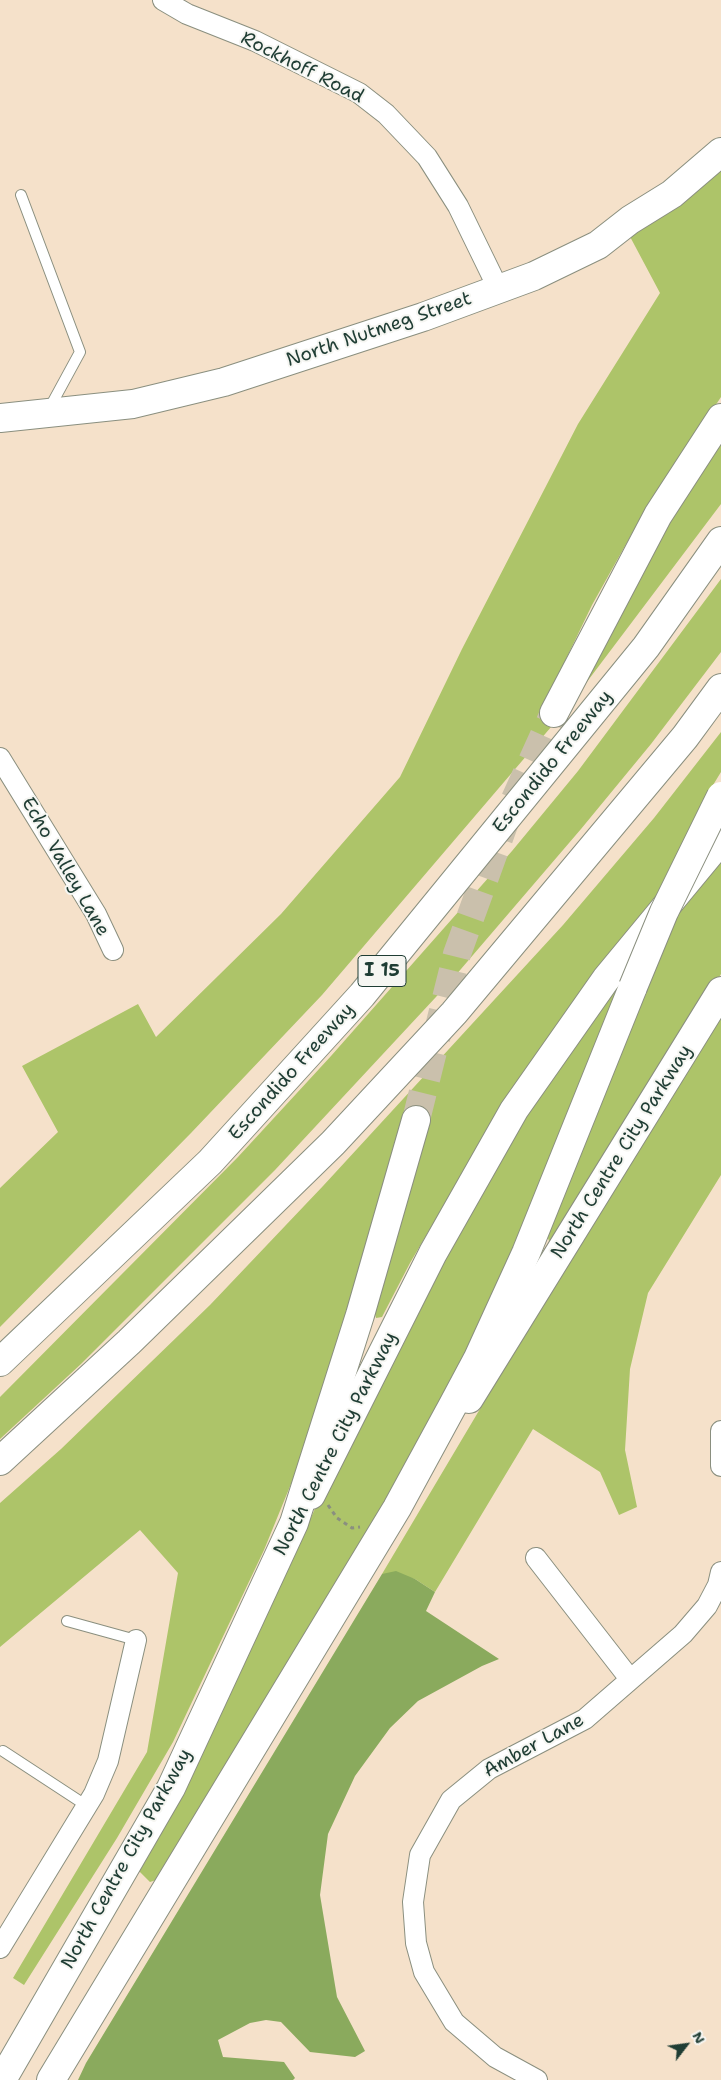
<!DOCTYPE html>
<style>
body{margin:0}
#map{position:relative;width:721px;height:2080px;overflow:hidden;background:#f5e1ca;font-family:"Shantell Sans",sans-serif}
canvas{display:block}
.north{position:absolute;left:661px;top:2020px;width:50px;height:50px;-webkit-text-stroke:4px #f6f6f2;paint-order:stroke;rotate:60deg;font-size:14px;font-weight:700;line-height:20px;text-align:center;color:#1f3d34}
.north::after{content:'';display:block;margin:auto;width:18px;height:22px;background:#1f3d34;clip-path:polygon(50% 0,100% 100%,50% 72%,0 100%)}
</style>
<div id="map">
<canvas width="721" height="2080"></canvas>
<div class="north">N</div>
</div>
<script>
const g = document.querySelector('canvas').getContext('2d');
g.lineJoin = 'round';
function fill(path, color) {
  g.fillStyle = color;
  g.fill(path, 'evenodd');
}
function poly(rows) {
  const path = new Path2D();
  for (const r of rows) {
    path.moveTo(r[0], r[1]);
    for (let i = 2; i < r.length; i += 2) path.lineTo(r[i], r[i + 1]);
  }
  return path;
}
function trace(path, color, width, dash) {
  g.strokeStyle = color;
  g.lineWidth = width;
  g.lineCap = dash ? 'butt' : 'round';
  g.setLineDash(dash || []);
  g.stroke(path);
}
function write(font, color, halo, rows, align = 'center') {
  g.font = font + ' "Shantell Sans",sans-serif';
  g.lineWidth = 4;
  g.setLineDash([]);
  g.textBaseline = 'middle';
  g.strokeStyle = halo;
  g.fillStyle = color;
  for (const [text, x, y, turn = 0] of rows) {
    g.save();
    g.translate(x, y);
    g.rotate((+turn || 0) * Math.PI / 180);
    g.textAlign = isNaN(turn) ? turn : align;
    if (halo) g.strokeText(text, 0, 0);
    g.fillText(text, 0, 0);
    g.restore();
  }
}
fill(poly([
 [721,162,721,397,640,519,592,605,541,711,544,716,563,713,322,995,191,1133,0,1327,0,1188,58,1132,22,1066,138,1004,156,1037,281,914,400,777,462,649,578,424,660,293,627,231],
 [721,429,721,504,574,699,593,654],
 [721,579,721,652,651,744,581,829,449,983,275,1170,81,1364,0,1439,0,1397,238,1157,331,1056,512,851,578,771],
 [721,732,721,772,710,790,721,829,486,1133,410,1263,382,1317,376,1318,374,1311,385,1261,429,1114,405,1116,366,1253,302,1457,264,1550,173,1742,117,1838,24,1985,13,1978,147,1752,178,1573,140,1530,0,1647,0,1503,61,1449,210,1305,323,1186,563,925,654,818],
 [721,851,721,974,554,1242,549,1241,547,1235,559,1141,461,1374,379,1520,156,1880,150,1882,139,1871,140,1863,291,1562,349,1433,462,1215,591,1015],
 [721,1003,721,1175,648,1293,630,1369,625,1450,637,1507,619,1515,600,1472,533,1429,435,1592,415,1579,382,1574]
]), '#adc469');
fill(poly([
 [396,1571,415,1579,435,1592,426,1611,499,1659,482,1666,418,1701,390,1728,355,1776,328,1834,320,1895,337,1997,365,2051,355,2057,310,2052,281,2022,266,2020,250,2023,218,2040,223,2057,284,2062,295,2078,293,2080,78,2080,86,2063,382,1574]
]), '#8aaa5d');
trace(poly([
 [416,1120,457,954,506,819,554,713]
]), '#cac0ac', 28, [28, 14]);
const lane = poly([
 [21,195,80,352,49,409],
 [67,1621,136,1640],
 [3,1751,87,1806]
]);
const street = poly([
 [163,0,187,14,255,41,359,93,386,114,427,157,458,206,498,288],
 [0,758,96,914,113,950],
 [721,1431,721,1466],
 [536,1558,630,1679],
 [0,1948,94,1794,108,1761,136,1640],
 [537,2080,495,2057,454,2022,424,1972,416,1943,413,1902,420,1855,451,1800,489,1769,585,1719,683,1634,707,1606,718,1585,721,1572]
]);
const secondary = poly([
 [0,418,133,404,224,382,423,317,534,276,598,245,630,220,672,194,721,152],
 [469,1399,721,991],
 [311,1495,433,1253,514,1110,606,979,721,840]
]);
const highway = poly([
 [554,713,658,515,721,418],
 [0,1362,210,1162,362,995,646,647,721,541],
 [0,1461,129,1342,333,1143,454,1013,685,737,721,688],
 [2,2080,171,1788,294,1523,360,1315,416,1120],
 [51,2080,397,1508,453,1405,478,1358,526,1253,633,987]
]);
trace(lane, '#8a8f7f', 12);
trace(street, '#8a8f7f', 22);
trace(secondary, '#8a8f7f', 30);
trace(highway, '#8a8f7f', 30);
trace(poly([
 [328,1505,337,1518,352,1528,360,1527]
]), '#8a8f7f', 3, [4, 4]);
trace(lane, '#fff', 10);
trace(street, '#fff', 20);
trace(secondary, '#fff', 28);
trace(highway, '#fff', 28);
const highwayBridge = poly([
 [633,987,664,912,721,796]
]);
trace(highwayBridge, '#8a8f7f', 30, []);
trace(highwayBridge, '#fff', 28);
for (const [x, y, w] of [
 [382,971,48]
]) {
  const box = new Path2D();
  box.roundRect(x - w / 2, y - 15.5, w, 31, 4);
  g.fillStyle = '#f6f6f2';
  g.fill(box);
  trace(box, '#1f3d34', 1);
}
write('bold 18px', '#1f3d34', null, [
 ["I 15",382,971]
]);
write('19px', '#1f3d34', '#f6f6f2', [
 ["Rockhoff Road",302,68,27],
 ["North Nutmeg Street",379,330,-19],
 ["Escondido Freeway",553,762,-51],
 ["Echo Valley Lane",65,867,60],
 ["Escondido Freeway",292,1072,-48],
 ["North Centre City Parkway",622,1152,-58],
 ["North Centre City Parkway",336,1444,-63],
 ["Amber Lane",534,1746,-29],
 ["North Centre City Parkway",127,1859,-61]
]);
</script>
